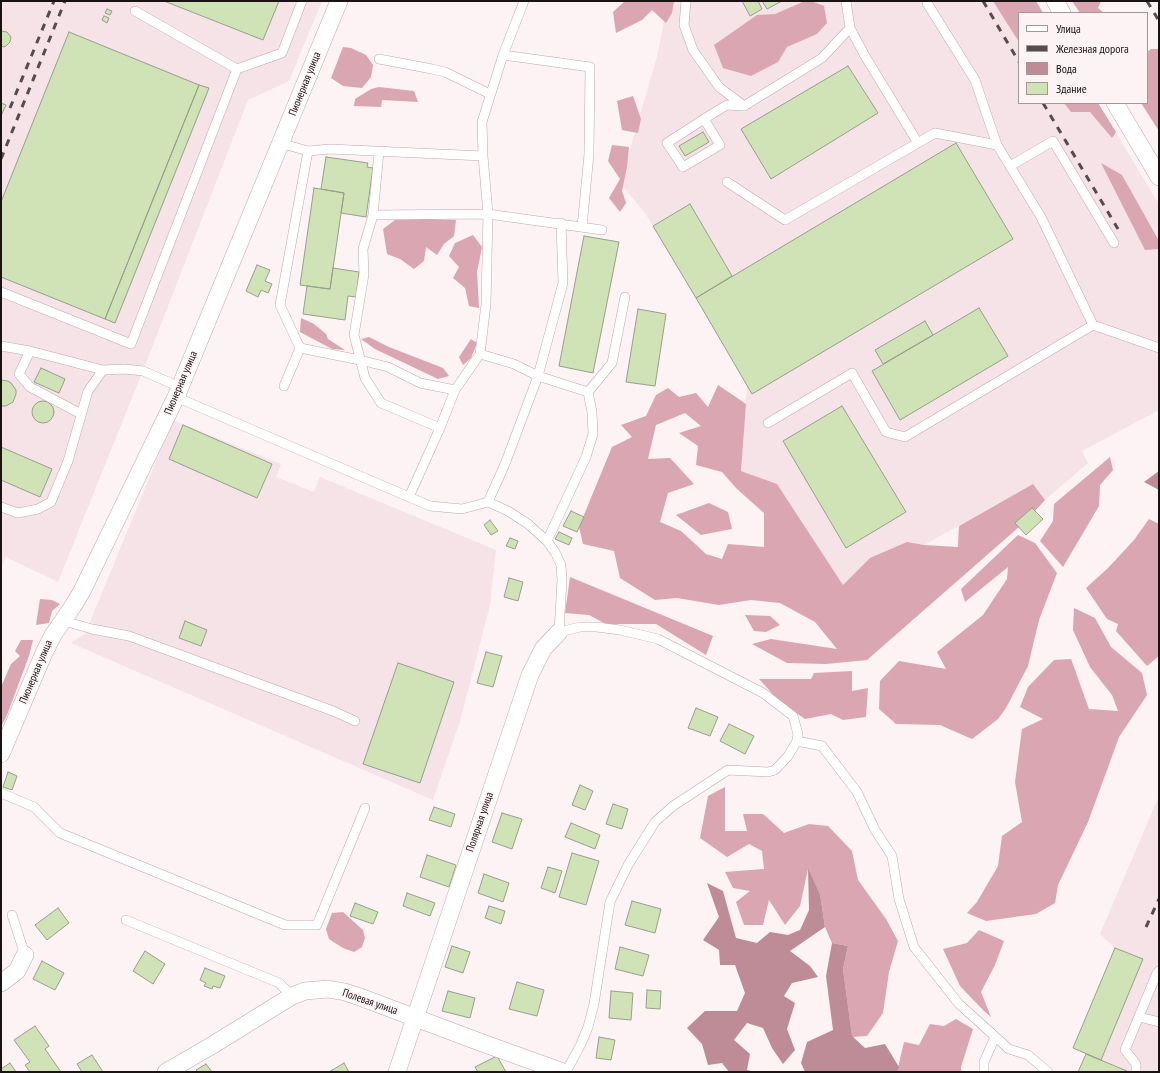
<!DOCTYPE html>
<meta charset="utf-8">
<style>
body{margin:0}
#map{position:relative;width:1160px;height:1073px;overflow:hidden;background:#fdf2f4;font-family:"PT Sans Narrow",sans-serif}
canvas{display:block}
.frame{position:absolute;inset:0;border:2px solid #1a1213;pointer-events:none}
.legend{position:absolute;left:1018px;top:12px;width:130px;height:92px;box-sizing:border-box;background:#fdf2f4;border:1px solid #a2989a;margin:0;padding:5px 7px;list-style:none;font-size:12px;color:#1a1213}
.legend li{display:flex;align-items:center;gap:8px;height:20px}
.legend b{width:20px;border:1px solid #a2989a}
</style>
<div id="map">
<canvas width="1160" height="1073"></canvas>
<div class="frame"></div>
<ul class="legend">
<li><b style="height:5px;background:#fff"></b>Улица</li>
<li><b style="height:5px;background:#554c4e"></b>Железная дорога</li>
<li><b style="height:11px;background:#be8c97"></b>Вода</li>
<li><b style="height:11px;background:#d0e3b7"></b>Здание</li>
</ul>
</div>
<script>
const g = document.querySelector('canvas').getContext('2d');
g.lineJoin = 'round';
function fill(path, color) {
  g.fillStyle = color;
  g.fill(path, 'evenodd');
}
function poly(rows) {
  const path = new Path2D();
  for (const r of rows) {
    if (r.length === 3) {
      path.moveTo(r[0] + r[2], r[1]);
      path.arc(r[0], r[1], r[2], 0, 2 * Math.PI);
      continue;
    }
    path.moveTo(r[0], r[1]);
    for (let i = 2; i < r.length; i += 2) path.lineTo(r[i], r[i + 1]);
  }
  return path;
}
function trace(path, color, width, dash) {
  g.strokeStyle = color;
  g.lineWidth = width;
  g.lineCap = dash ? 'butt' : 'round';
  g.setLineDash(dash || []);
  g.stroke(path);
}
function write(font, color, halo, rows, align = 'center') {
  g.font = font + ' "PT Sans Narrow",sans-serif';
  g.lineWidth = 3;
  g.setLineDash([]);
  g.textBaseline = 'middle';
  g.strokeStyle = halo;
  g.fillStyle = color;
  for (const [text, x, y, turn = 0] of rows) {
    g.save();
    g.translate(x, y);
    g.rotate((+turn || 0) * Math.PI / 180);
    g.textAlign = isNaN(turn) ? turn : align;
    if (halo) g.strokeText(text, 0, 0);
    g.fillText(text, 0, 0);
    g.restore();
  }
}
fill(poly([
 [1,1,322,1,289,81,248,100,146,363,58,582,6,557,1,569],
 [668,1,1036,1,1043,13,1019,13,1019,103,1098,103,1159,204,1159,410,1082,451,1088,463,1045,500,1033,484,924,545,843,585,777,484,741,471,747,385,653,226,645,213,620,183,657,57],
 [173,420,281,464,276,477,314,492,320,477,496,550,490,605,460,721,433,800,71,643,92,629,94,624,90,622],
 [1159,796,1159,1072,1078,1072,1086,1054,1073,1048,1115,948,1100,934]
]), '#f6e3e7');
fill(poly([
 [625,1,674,1,672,13,666,23,652,10,642,20,616,33,613,12],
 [805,1,811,1,824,6,827,23,817,34,787,47,778,62,751,76,723,68,714,45,757,15,775,14],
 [993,1,1036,1,1043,13,1019,13,1019,42],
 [1072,1,1101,1,1098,8,1104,13,1080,13],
 [343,47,351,48,366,55,373,65,371,77,362,88,343,86,331,78],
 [1151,49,1159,49,1159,131,1141,103,1147,103,1147,52],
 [379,87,414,91,418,102,382,100,381,107,354,106,355,99,371,89],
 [633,96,641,119,638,133,622,130,617,101],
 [1064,103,1098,103,1116,132,1112,138,1090,112,1071,112],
 [612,145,629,147,627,167,622,191,626,203,620,212,609,198,620,179,608,161],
 [1101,163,1122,175,1159,241,1159,249,1145,250],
 [424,219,456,220,454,236,444,244,437,255,426,247,424,261,414,269,400,259,387,254,383,229,395,220],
 [473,235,482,247,477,272,479,308,469,306,465,288,453,278,459,267,449,256,455,243],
 [301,318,314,324,326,334,328,339,345,350,332,349,300,332],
 [369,337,389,347,443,368,449,376,438,379,375,349,361,339],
 [471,339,477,343,471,358,463,365,459,357],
 [718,385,746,404,741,471,777,484,843,585,870,558,907,542,924,545,958,547,959,526,1033,484,1045,500,1035,511,1032,508,1016,523,1019,527,867,660,826,664,787,663,752,644,771,639,837,649,815,622,780,603,751,600,719,605,677,598,655,600,620,578,614,551,583,544,579,527,612,447,632,437,621,425,646,416,656,395,668,388,679,397,696,393,708,407],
 [685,413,701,426,679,433,698,446,696,465,722,472,737,489,764,513,764,547,728,544,722,559,706,554,681,531,660,522,668,493,694,484,670,458,648,459,656,425],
 [1110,457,1113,470,1100,485,1099,506,1063,567,1040,541,1053,521,1054,504],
 [709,503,728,512,732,529,701,535,676,515],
 [1149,519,1159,524,1159,656,1147,666,1116,631,1118,624,1107,619,1086,588,1108,568,1134,540],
 [1018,535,1035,543,1057,573,1039,620,1028,666,1006,708,998,719,972,739,940,725,896,724,879,709,880,681,899,661,946,669,937,652,983,615,1007,579,1008,567,965,602,961,589],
 [570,577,713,636,706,655,656,624,606,624,589,615,565,613],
 [40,599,52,600,60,604,52,611,49,623,36,625],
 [1074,608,1095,618,1111,647,1142,673,1147,695,1119,737,1088,822,1058,885,1055,903,1036,914,986,921,967,913,977,902,998,866,1002,836,1022,822,1015,782,1022,729,1043,719,1020,707,1028,687,1054,660,1071,659,1089,709,1118,711,1112,695,1090,667,1073,630],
 [745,615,770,616,780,625,766,632,754,631],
 [21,640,33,640,29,656,7,715,1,727,1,687,11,664,20,656,15,651],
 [852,671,852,691,868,688,866,717,843,720,831,714,805,719,778,700,759,679,811,679,814,673],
 [725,787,725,831,747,831,743,814,763,814,784,833,809,824,828,826,852,851,858,880,886,919,898,941,889,972,883,1013,867,1036,852,1037,843,969,848,946,832,943,825,927,820,894,808,869,800,906,785,925,769,900,763,925,744,925,736,902,750,891,733,888,725,872,764,869,762,851,749,844,727,857,700,838,708,796],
 [343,912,363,930,365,938,362,947,354,952,343,948,329,939,326,929,332,913],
 [979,930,1004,941,995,965,981,992,991,1017,983,1010,960,986,943,949,967,943],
 [956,1019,973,1029,961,1067,961,1072,897,1072,904,1042,919,1045,930,1024,944,1026]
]), '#d9a6b1');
fill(poly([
 [1159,471,1159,490,1144,482],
 [808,868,820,894,825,927,790,951,810,966,818,977,792,983,784,996,795,1003,787,1029,795,1050,783,1064,772,1048,763,1028,747,1023,734,1040,750,1054,747,1070,755,1072,729,1072,722,1063,708,1065,702,1044,687,1028,705,1011,737,1011,745,993,735,965,720,965,719,950,703,940,719,917,707,883,723,891,736,938,757,943,770,932,788,935,800,930,809,910],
 [832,943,848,946,843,969,852,1036,865,1048,885,1044,899,1067,897,1072,805,1072,801,1063,807,1042,833,1030,826,976]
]), '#be8c97');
const building = poly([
 [164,1,279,1,263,40,164,1],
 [742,1,758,1,762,9,750,16,742,1],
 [762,1,782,1,767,9,762,1],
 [107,9,112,11,110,15,105,13,107,9],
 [104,16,109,18,107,23,102,20,104,16],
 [1,31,7,32,11,37,10,42,6,46,4,47,1,46,1,31],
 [69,32,199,85,105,319,1,277,1,202,69,32],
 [848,66,878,113,771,179,741,129,848,66],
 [199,85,209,88,115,323,105,319,199,85],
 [1,103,6,105,1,116,1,103],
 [703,132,709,142,685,156,679,146,703,132],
 [956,143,1013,239,752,394,696,298,956,143],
 [326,157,368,163,367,167,373,168,366,217,341,213,344,193,321,189,326,157],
 [314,188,344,193,330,289,300,285,314,188],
 [690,204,732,276,696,298,653,226,690,204],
 [584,236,619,242,593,373,559,366,584,236],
 [257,265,270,270,265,281,272,284,268,293,261,290,258,297,246,291,257,265],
 [333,268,359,272,356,297,348,296,345,320,303,314,307,286,330,289,333,268],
 [979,308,1008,356,900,420,872,371,979,308],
 [638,309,666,314,655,386,626,382,638,309],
 [925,321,933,335,883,364,875,350,925,321],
 [41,368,65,379,59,393,34,382,41,368],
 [1,380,8,381,11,383,16,390,16,394,13,402,6,406,1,406,1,380],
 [43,412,11],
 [842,406,906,512,846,548,783,441,842,406],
 [183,425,272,464,257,498,169,459,183,425],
 [1,447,52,469,40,497,1,480,1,447],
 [1032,508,1043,519,1026,535,1015,523,1032,508],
 [571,511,584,517,577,532,563,526,571,511],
 [490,520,498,531,491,535,484,525,490,520],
 [559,532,572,538,569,545,555,539,559,532],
 [510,538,518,541,515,549,506,546,510,538],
 [509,578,523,582,518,601,504,597,509,578],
 [185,621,207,630,201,646,179,638,185,621],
 [486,652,502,656,493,687,477,683,486,652],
 [398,663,454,682,420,783,363,764,398,663],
 [696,708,718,717,710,736,688,728,696,708],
 [729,724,754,736,745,754,720,741,729,724],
 [8,772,17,776,12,790,3,787,8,772],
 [580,785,593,791,585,810,572,805,580,785],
 [613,804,628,809,622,829,606,824,613,804],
 [434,807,455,814,451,827,429,820,434,807],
 [502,813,522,819,512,849,492,842,502,813],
 [571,823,600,835,595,849,565,837,571,823],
 [572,853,599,861,586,905,559,897,572,853],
 [427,855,456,865,449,887,420,877,427,855],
 [548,867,562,871,555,893,541,888,548,867],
 [484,874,509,883,503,902,478,893,484,874],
 [407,893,435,903,430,916,403,906,407,893],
 [632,901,661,909,655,933,625,925,632,901],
 [355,903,378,912,373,924,350,916,355,903],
 [489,906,505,911,501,924,485,918,489,906],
 [58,908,69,923,47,940,35,925,58,908],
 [452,946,470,952,463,973,445,967,452,946],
 [620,947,649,955,643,976,615,969,620,947],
 [1115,948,1143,959,1101,1060,1073,1048,1115,948],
 [145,951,165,964,153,984,133,971,145,951],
 [42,961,64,973,55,990,33,979,42,961],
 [205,968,225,976,220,988,213,986,212,989,204,986,206,983,200,980,205,968],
 [517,982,544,990,537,1016,509,1009,517,982],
 [647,990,661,991,660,1009,646,1008,647,990],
 [448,991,475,998,470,1018,442,1011,448,991],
 [611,991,633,993,631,1020,609,1018,611,991],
 [35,1026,49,1046,45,1049,61,1072,30,1072,25,1065,30,1062,14,1040,35,1026],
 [599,1037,615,1040,611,1060,596,1058,599,1037],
 [1086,1054,1127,1071,1127,1072,1078,1072,1086,1054],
 [92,1055,103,1072,82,1072,77,1064,92,1055],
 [497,1056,506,1072,478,1072,475,1067,497,1056],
 [10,1063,16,1072,1,1072,1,1069,10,1063],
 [344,1063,349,1072,329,1072,344,1063],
 [206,1064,212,1072,198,1072,196,1070,206,1064]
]);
fill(building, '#d0e3b7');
trace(building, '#979f8d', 1);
const service = poly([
 [686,1,684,25,693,50,719,87,744,106],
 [846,1,850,28,865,56,918,143],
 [927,3,975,80,997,145],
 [135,11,237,69],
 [503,55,590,67,589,154,582,227],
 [379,59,432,69,445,72,490,94],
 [704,119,720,145,683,167,667,143,704,119,712,114,727,105,744,106,822,58,850,28],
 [280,143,308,151,330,149,483,156],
 [379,152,373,215,363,249,364,274,354,335,365,378,381,403,440,428],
 [1010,166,1053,141,1114,243],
 [727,182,785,220,935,133,997,145,1041,217,1093,325],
 [373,215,488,214,602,230],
 [1,292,131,344,237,69,282,53,302,1],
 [1,346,30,351,103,370],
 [300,348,360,360,388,367,420,383,455,390],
 [30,351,19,374,30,387,81,414],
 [480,354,514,364,538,376,588,392,612,363,625,297],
 [284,386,300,348,280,305,308,151],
 [176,397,430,506,462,509,488,502,505,464,538,376,563,283,561,223],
 [768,423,852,373,886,432,905,437,1093,325,1159,348],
 [409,497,440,428,455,390,480,354,486,304,488,214,483,156,482,122,503,55,524,1],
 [488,502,508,511,528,524,547,541,555,552,561,565,562,580,559,632,580,627,597,627,620,630,658,639,763,693,793,716,798,734,797,741,788,756,775,770,768,772,728,770,673,806,655,822,628,865,610,902,594,1004,588,1027,581,1044,566,1072],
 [1,507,18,513,38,509,51,502,68,461,88,391,103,370,125,369,143,371,180,387],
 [547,541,586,457,593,434,592,412,588,392],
 [64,621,92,629,129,636,333,711,355,721],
 [797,741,822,746,857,792,875,830,892,856,899,899,914,947,959,1004,1009,1049,1028,1055,1048,1072],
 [1,793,34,807,60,833,285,925,317,925,365,808],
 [12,915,25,955],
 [126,920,279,983,292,996],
 [1139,1017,1159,1022],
 [984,1072,984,1062,995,1037],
 [1136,1072,1136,1064,1125,1050,1157,973,1159,971]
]);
const minor = poly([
 [1055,1,1062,13],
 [1115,103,1159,177],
 [1,754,44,653,53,635,73,606,82,591,176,397,339,1],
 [1,983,17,971,25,955],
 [166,1072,211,1046,292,996,305,991,328,989,345,992,360,997,477,1041,563,1072],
 [397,1072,530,675,543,649,559,632]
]);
trace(service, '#c0a8ad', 10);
trace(minor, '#c0a8ad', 18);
trace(service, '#fff', 9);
trace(minor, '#fff', 17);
trace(poly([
 [983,1,1019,62],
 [1147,1,1159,21],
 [1043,103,1118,229],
 [10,108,54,1],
 [1,159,65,1],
 [1146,927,1159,899]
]), '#554c4e', 3, [7, 7]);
write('11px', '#1a1213', '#fdf2f4', [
 ["Пионерная улица",305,84,-68],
 ["Пионерная улица",181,383,-67],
 ["Пионерная улица",36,672,-67],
 ["Полярная улица",480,822,-71],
 ["Полевая улица",370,1002,19]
]);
</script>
